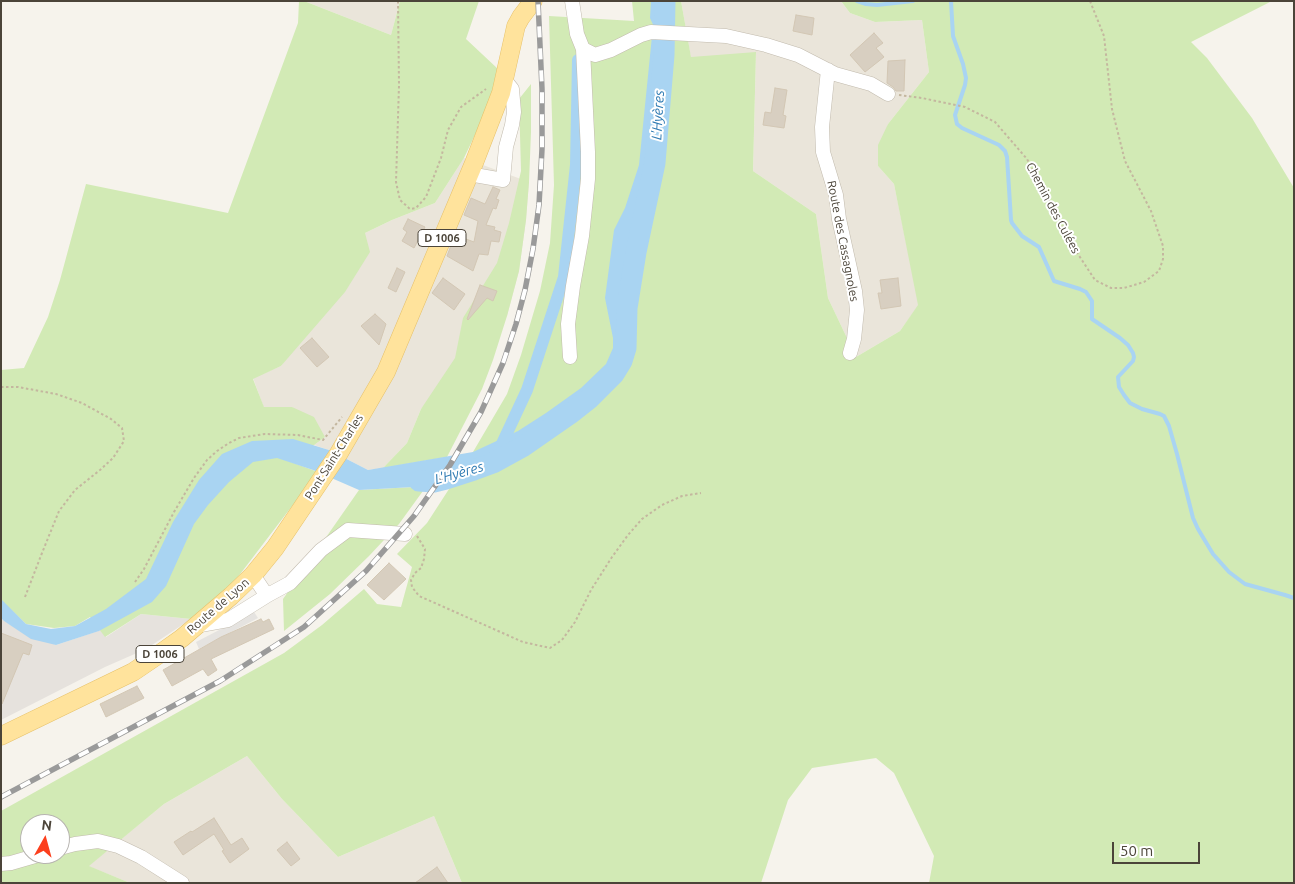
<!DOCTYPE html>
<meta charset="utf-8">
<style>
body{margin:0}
#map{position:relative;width:1295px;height:884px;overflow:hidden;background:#f6f3ec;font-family:Ubuntu,sans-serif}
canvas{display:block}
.frame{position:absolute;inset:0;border:2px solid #4b4439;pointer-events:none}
.north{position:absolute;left:20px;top:814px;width:50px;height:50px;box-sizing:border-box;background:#fff;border:1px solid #b7b4b0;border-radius:50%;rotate:7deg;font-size:14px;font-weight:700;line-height:20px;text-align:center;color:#4b4439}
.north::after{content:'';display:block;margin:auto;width:18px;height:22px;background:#fc3f1d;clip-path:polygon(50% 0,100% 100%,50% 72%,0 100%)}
.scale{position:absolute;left:1112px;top:842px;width:88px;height:22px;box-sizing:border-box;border:2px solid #4b4439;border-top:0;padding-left:6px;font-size:15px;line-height:18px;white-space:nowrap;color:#4b4439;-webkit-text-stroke:4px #fff;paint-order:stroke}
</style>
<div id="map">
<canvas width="1295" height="884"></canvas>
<div class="frame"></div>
<div class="north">N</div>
<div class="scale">50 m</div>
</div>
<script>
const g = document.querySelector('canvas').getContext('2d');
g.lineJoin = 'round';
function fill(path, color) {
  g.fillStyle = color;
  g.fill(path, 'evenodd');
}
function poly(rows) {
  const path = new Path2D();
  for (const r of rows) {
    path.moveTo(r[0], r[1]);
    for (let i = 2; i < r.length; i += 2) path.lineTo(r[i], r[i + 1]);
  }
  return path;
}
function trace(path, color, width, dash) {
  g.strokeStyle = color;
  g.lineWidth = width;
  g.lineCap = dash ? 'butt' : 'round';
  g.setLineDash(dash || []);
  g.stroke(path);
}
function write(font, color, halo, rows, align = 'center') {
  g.font = font + ' Ubuntu,sans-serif';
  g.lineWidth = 4;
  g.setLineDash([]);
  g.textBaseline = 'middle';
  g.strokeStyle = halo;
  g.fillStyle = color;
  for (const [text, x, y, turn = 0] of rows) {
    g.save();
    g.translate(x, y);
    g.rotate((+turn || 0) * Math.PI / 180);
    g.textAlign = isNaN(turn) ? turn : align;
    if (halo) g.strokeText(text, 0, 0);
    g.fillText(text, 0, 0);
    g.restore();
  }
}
fill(poly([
 [304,1,400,1,391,35],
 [681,1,841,1,850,13,875,22,922,20,929,72,888,124,878,166,894,184,919,305,900,331,856,357,828,298,816,214,753,171,756,53,691,58],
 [464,158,529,182,526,220,519,271,507,316,421,409,407,443,383,468,368,470,329,450,314,445,325,437,292,407,264,408,253,378,281,366,365,233,392,220,435,203],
 [247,756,282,799,338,857,434,816,462,883,130,883,88,866,164,804]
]), '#eae5da');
fill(poly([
 [141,614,191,619,146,649,105,667,1,720,1,618,4,621,56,645,101,630,106,637]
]), '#e6e2dd');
fill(poly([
 [299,1,304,1,391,35,400,1,479,1,466,39,498,69,491,101,464,158,435,203,392,220,365,233,370,252,345,292,281,366,253,379,264,407,292,407,314,417,325,437,291,462,318,472,231,586,191,619,141,614,105,637,90,617,75,626,54,628,26,624,1,600,1,370,24,368,48,317,60,280,86,184,228,213,298,23],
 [632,1,681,1,691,57,756,52,753,171,816,214,828,298,856,357,900,331,918,305,894,184,878,166,878,145,888,124,929,72,922,20,875,22,850,13,841,1,1272,1,1191,42,1207,58,1252,118,1294,188,1294,883,929,883,934,856,894,773,876,758,812,768,788,800,761,883,462,883,434,816,338,857,282,799,247,756,164,804,89,866,130,883,1,883,1,811,284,653,322,625,364,589,377,604,401,607,412,567,397,554,427,523,473,452,507,394,521,355,540,291,550,243,554,185,549,16,634,21],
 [30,824,60,824,60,854,30,854],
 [531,84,531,132,529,182,526,220,519,271,507,316,493,360,482,389,447,457,383,468,407,443,421,409,455,358,463,318,497,263,509,223,521,171,519,99],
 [428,484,399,524,369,556,330,594,284,631,283,599,359,490,414,487]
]), '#d2eab5');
fill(poly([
 [254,612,258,618,199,649,196,642]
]), '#e5e3e0');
fill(poly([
 [651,1,665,1,664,55,655,163,636,252,626,348,622,361,614,374,589,399,570,414,524,446,493,463,446,479,414,487,359,490,313,470,277,458,253,462,229,482,208,505,194,524,166,586,152,602,99,631,56,645,31,639,4,621,1,618,1,599,26,624,51,629,75,626,106,609,146,579,173,522,199,480,222,454,252,441,293,439,329,450,368,470,473,452,518,431,546,413,581,388,606,364,613,348,613,338,605,298,614,230,625,208,639,165,652,36,655,29,650,18]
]), '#a9d4f2');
trace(poly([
 [857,1,866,4,877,5,913,1],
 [951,1,953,36,963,64,966,78,965,85,955,115,957,124,962,128,999,145,1005,151,1007,157,1011,220,1012,223,1022,236,1039,247,1054,281,1080,289,1086,292,1092,301,1092,319,1120,338,1128,345,1133,353,1134,357,1133,361,1118,377,1119,387,1124,395,1130,403,1142,409,1160,414,1164,416,1169,426,1177,454,1193,518,1198,529,1213,554,1229,572,1245,584,1285,595,1294,598]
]), '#a9d4f2', 4);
trace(poly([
 [493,463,527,390,564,277,576,165,578,60]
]), '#a9d4f2', 12);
trace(poly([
 [419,481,434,482,446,479,474,470,493,463,524,446,570,414,589,399,614,374,622,361,626,348,627,308,636,252,655,163,664,55,665,1]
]), '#a9d4f2', 21);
const building = poly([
 [796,15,814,18,812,35,793,31,796,15],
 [874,33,883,43,876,48,884,57,865,72,850,55,874,33],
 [905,60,904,91,896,91,893,87,887,83,888,61,905,60],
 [775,88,787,90,783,115,786,116,784,128,763,125,765,112,771,113,775,88],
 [493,187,500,190,496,199,499,200,496,209,493,208,486,225,495,227,494,230,501,232,499,242,491,241,488,255,479,254,473,271,447,256,455,235,474,242,478,221,464,215,471,198,485,204,493,187],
 [408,219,425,227,414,248,402,241,407,232,403,229,408,219],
 [397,268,405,272,396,292,388,288,397,268],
 [443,278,465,294,454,310,432,293,443,278],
 [898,278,901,306,881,309,878,293,882,293,880,280,898,278],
 [480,285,497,291,493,301,487,298,468,320,467,319,480,285],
 [375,314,386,324,379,345,361,326,375,314],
 [312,338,329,357,317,367,300,348,312,338],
 [389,563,406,579,384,600,367,585,389,563],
 [261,619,263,622,269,619,274,629,211,659,217,670,208,676,203,669,172,686,163,670,221,637,261,619],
 [1,633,32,645,29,655,23,653,2,704,1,633],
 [137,686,144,698,106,717,100,704,137,686],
 [214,818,231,845,242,838,249,849,230,863,222,851,224,850,214,834,183,855,174,842,191,831,192,832,214,818],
 [287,842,300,859,291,866,277,850,287,842],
 [437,867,448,883,415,883,437,867]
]);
fill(building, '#d8cfc1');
trace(building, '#d3c7b4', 1);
const minor = poly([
 [572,1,577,34,583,49,595,55,611,50,641,35,651,32,726,36,766,45,798,55,835,74,871,84,888,94],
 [828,70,822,127,823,152,836,195,839,219,855,291,857,310,854,339,850,353],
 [469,174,503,180,506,147,512,125,514,112,512,89,504,79],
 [570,357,568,324,573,286,582,236,588,179,588,152,583,49],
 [253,575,263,590,268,595,290,583,321,550,348,530,405,534],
 [195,626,228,620,268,595],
 [60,848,75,844,98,841,118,846,141,857,182,883],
 [1,864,11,863,42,854]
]);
const major = poly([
 [1,736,133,672,158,655,182,638,231,596,253,575,275,548,339,453,386,372,474,163,501,93,516,26,521,17,533,1]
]);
trace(minor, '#c2bbae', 15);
trace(major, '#e6c16a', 19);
trace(poly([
 [398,1,399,85,396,182,400,200,410,209,416,208,426,197,441,158,448,130,461,107,486,89],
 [899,95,922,98,965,107,995,122,1027,159,1074,248,1095,280,1111,288,1124,288,1144,282,1159,271,1163,259,1163,246,1151,211,1125,161,1112,109,1104,36,1090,1],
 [1,387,18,387,56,394,82,403,111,419,122,428,124,441,113,458,100,470,75,490,59,511,42,553,25,597],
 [417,536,425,549,424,559,421,568,415,573,411,580,412,587,419,596,523,642,550,648,562,640,575,622,591,590,612,557,628,535,642,519,662,505,682,496,701,493],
 [135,582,144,569,174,512,194,478,207,460,217,451,229,443,239,438,265,434,298,435,323,440,342,417]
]), '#c4b79f', 2, [2.5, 2.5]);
trace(minor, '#fff', 14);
trace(major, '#ffe39c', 18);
const rail = poly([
 [1,797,220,681,304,627,366,571,414,516,450,465,481,412,503,363,516,324,525,290,533,249,539,205,542,149,542,89,538,1]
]);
trace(rail, '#9a9a9a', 5.5);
trace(rail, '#fff', 4, [11]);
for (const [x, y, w] of [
 [442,238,48],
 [160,654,48]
]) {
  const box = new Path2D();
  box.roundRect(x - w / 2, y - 8.5, w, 17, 4);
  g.fillStyle = '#fff';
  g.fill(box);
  trace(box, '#4b4439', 1);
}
write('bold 11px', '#4b4439', null, [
 ["D 1006",442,238],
 ["D 1006",160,654]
]);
write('12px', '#4b4439', '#fff', [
 ["Chemin des Culées",1053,208,62],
 ["Route des Cassagnoles",843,241,79],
 ["Pont Saint-Charles",334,457,-58],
 ["Route de Lyon",218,606,-41]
]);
write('italic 14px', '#2e7ab2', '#fff', [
 ["L'Hyères",658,115,-87],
 ["L'Hyères",459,473,-16]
]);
</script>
